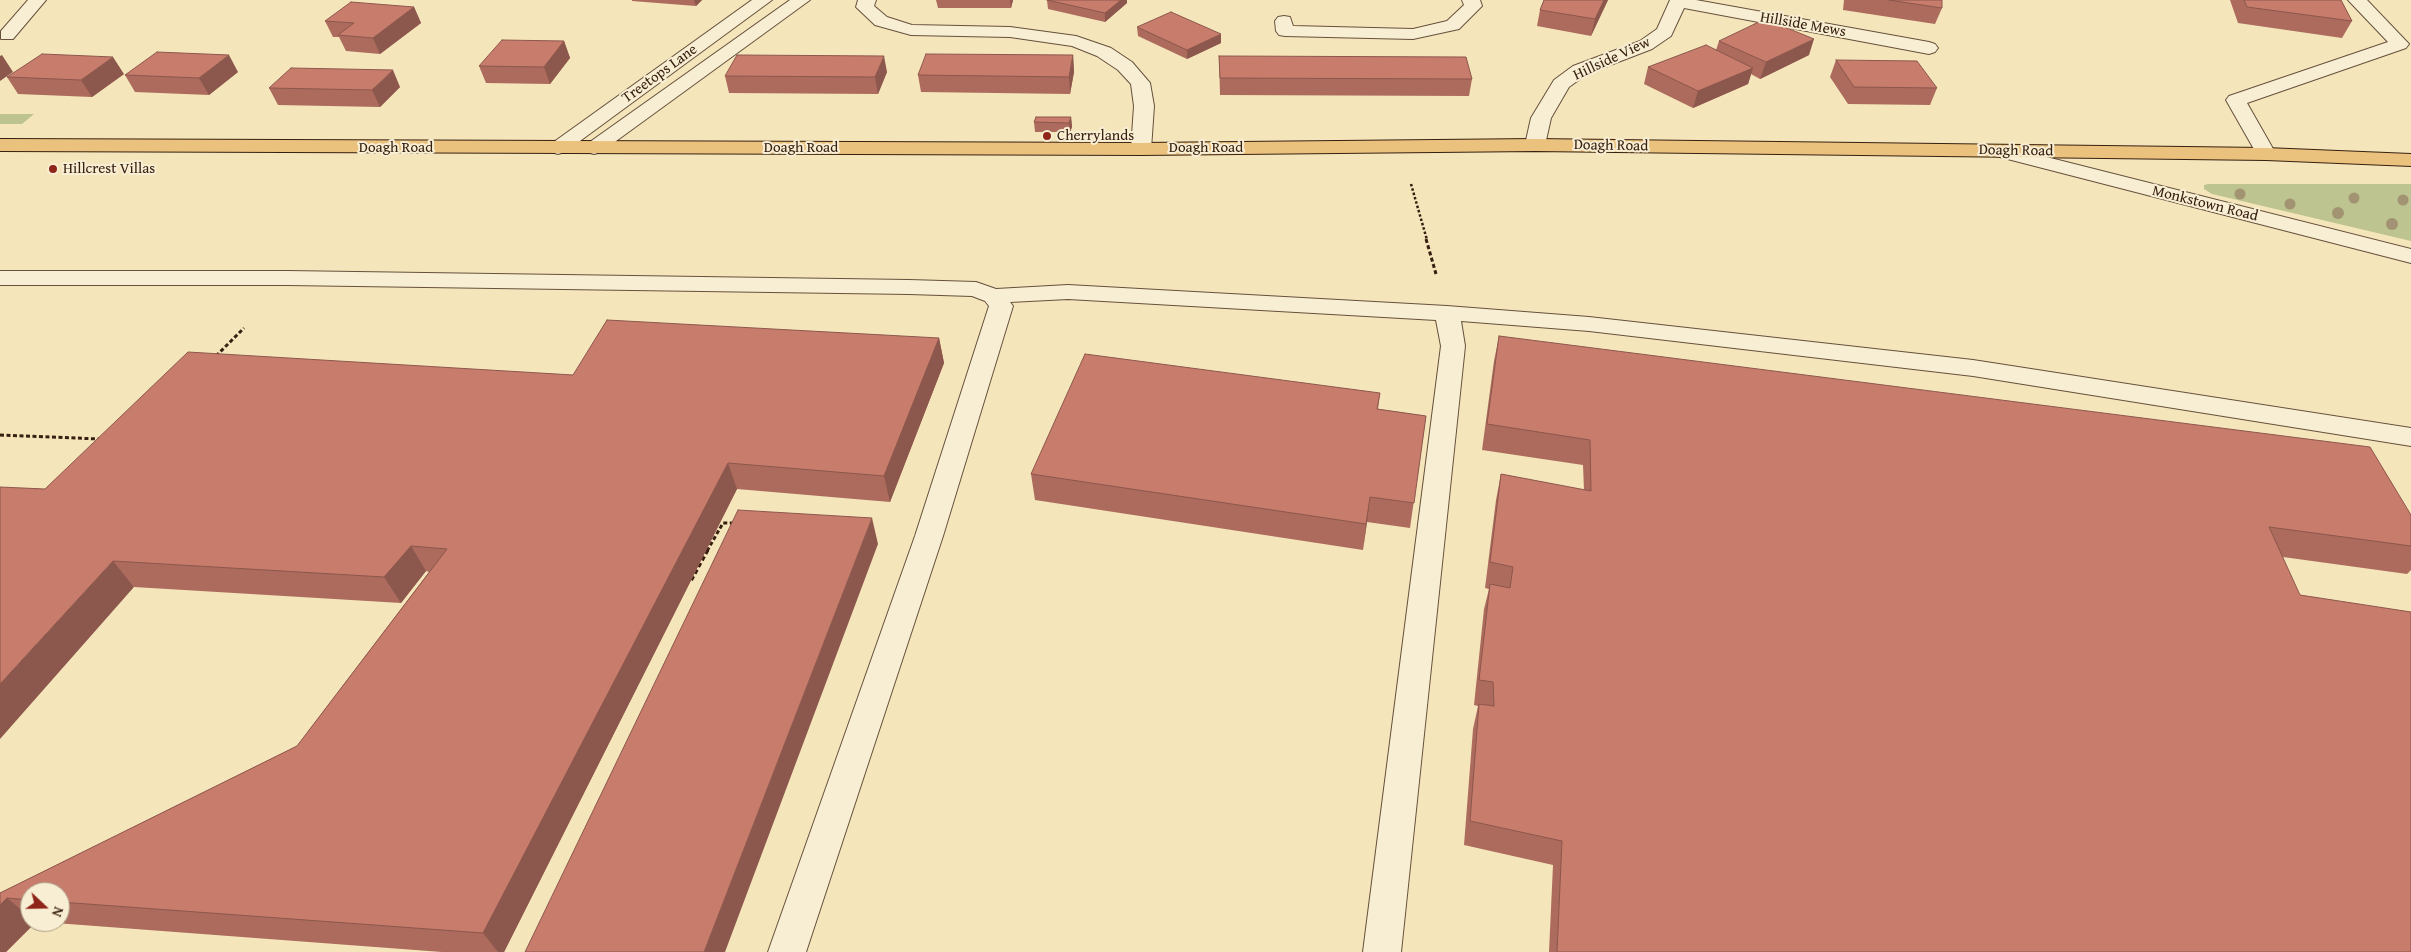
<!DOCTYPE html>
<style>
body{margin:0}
#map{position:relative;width:2411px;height:952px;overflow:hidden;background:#f5e5bb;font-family:"Gentium Book Plus",serif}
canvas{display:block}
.north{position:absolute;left:20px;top:882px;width:50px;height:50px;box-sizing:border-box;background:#f8eed3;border:1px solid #ab9c85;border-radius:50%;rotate:111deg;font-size:14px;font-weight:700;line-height:20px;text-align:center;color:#372011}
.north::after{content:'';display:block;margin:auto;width:18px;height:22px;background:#8f2418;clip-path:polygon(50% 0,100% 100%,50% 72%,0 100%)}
</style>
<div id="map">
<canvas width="2411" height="952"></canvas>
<div class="north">N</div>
</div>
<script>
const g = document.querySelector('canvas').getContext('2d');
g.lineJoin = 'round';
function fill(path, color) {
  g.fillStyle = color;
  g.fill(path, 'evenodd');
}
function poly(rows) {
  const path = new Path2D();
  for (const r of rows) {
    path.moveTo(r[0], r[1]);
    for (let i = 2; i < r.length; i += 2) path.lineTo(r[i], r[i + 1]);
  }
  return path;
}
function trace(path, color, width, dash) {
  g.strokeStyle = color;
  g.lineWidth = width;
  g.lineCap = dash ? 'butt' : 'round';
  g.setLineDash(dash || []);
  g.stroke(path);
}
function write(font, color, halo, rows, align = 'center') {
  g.font = font + ' "Gentium Book Plus",serif';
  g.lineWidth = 4;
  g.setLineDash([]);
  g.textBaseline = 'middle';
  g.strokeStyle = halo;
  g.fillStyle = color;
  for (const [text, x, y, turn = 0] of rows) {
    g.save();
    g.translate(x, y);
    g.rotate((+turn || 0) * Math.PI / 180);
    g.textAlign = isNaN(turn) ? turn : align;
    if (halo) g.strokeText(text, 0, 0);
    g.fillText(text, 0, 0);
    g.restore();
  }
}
fill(poly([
 [0,114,34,114,22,124,0,124],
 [2208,184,2411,184,2411,241,2212,194,2204,189,2204,185]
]), '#bdc48f');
const minor = poly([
 [28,0,46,0,13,39,1,39,1,31,28,0],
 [752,0,772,0,565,152,558,154,551,152,548,148,551,144,752,0],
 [790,0,810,0,601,152,594,154,587,152,584,148,587,144,790,0],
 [858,0,876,0,874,6,887,17,912,25,1010,27,1076,36,1111,48,1132,62,1150,83,1154,106,1151,149,1148,153,1141,155,1134,153,1131,149,1134,106,1131,84,1118,70,1097,56,1072,46,1010,37,911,35,875,25,856,7,858,0],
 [1462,0,1480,0,1482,6,1459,29,1413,39,1285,36,1279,35,1276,31,1275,21,1278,17,1284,16,1290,17,1293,26,1413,29,1447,21,1464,5,1462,0],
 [1670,0,1696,0,1929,42,1935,44,1938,48,1935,52,1929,54,1684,8,1671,36,1652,49,1587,74,1569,87,1551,118,1545,145,1542,149,1535,151,1528,149,1525,145,1531,118,1554,80,1573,66,1640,41,1657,29,1670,0],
 [2348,0,2367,0,2409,44,2406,48,2247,103,2276,154,2273,158,2266,160,2259,158,2226,100,2229,96,2388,42,2348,0],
 [1999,145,2411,249,2411,263,1992,155,1989,151,1992,147,1999,145],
 [0,271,287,271,909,280,976,282,996,289,1068,285,1447,306,1589,317,1973,360,2411,428,2411,446,1973,376,1589,331,1461,321,1465,346,1401,952,1363,952,1441,346,1436,320,1068,299,1010,302,1013,306,943,536,806,952,768,952,915,536,989,306,985,301,972,296,909,294,287,285,0,285,0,271]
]);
const major = poly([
 [0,139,1141,143,1535,139,2266,148,2411,154,2411,166,2266,160,1535,151,1141,155,0,151,0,139]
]);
trace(minor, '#66513c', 2);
trace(major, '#372011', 2);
trace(poly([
 [1411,184,1427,240]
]), '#372011', 2.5, [2.5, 2]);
trace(poly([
 [1426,239,1436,274],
 [216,356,244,328],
 [0,435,100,439],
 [707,551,723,523,733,523]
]), '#372011', 3, [4, 2.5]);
trace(poly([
 [691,580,708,549]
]), '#372011', 4, [4.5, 3]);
fill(minor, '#f8eed3');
fill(major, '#eac27e');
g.fillStyle = '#a29472';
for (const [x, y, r] of [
 [2240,194,5.5],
 [2354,198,5.5],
 [2403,200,5.5],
 [2290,204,5.5],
 [2338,213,6],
 [2392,224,6]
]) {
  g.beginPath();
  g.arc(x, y, r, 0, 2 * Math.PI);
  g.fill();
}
fill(poly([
 [632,0,702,0,696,6,632,1],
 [936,0,1013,0,1011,8,938,8],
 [1047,0,1127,0,1127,3,1105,22,1048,9],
 [1544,0,1608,0,1591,36,1537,26,1540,10],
 [1844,0,1942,0,1942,8,1935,24,1843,10],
 [2230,0,2341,0,2352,21,2342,38,2238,23],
 [414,7,421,23,380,54,346,51,339,37,333,37,325,21],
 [1137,27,1221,43,1187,59,1138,36],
 [564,41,570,58,550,84,486,83,479,66],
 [1719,41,1809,55,1760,79,1751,74,1748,84,1693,108,1644,84,1648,67,1716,50],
 [1073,55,1074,72,1070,94,921,92,918,75],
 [1219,56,1472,79,1469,96,1220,95],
 [1836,60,1937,88,1930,105,1848,104,1830,77],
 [238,72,209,95,135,92,125,75],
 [887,72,878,94,729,93,725,76],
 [124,74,92,97,18,94,7,77],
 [400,87,380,107,278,105,269,88],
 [1071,117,1072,127,1070,132,1035,132,1034,122],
 [1499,336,2411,515,2411,570,2407,574,2283,557,2411,952,1549,952,1553,865,1464,845,1473,729,1478,706,1474,705,1484,609,1489,589,1485,588,1496,500,1501,474,1584,490,1583,465,1482,450,1494,361],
 [939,338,944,363,890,502,737,489,504,952,442,952,42,922,60,922,60,892,30,892,30,922,36,922,6,952,0,952,0,893,297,746,429,572,426,571,401,603,134,587,45,489,573,375],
 [1380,393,1378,409,1426,416,1410,528,1367,522,1363,550,1035,500,1031,474]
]), '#ac6b5d');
fill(poly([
 [694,0,702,0,696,6],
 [1010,0,1013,0,1011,8],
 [1121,0,1127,0,1127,3,1105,22,1105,13],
 [1604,0,1608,0,1591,36,1595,19],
 [414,7,421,23,380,54,373,38],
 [1221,34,1221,43,1187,59,1187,50],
 [1814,39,1809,55,1760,79,1766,62],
 [564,41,570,58,550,84,544,67],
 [2,55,13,72,0,81,0,56],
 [229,55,238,72,209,95,199,78],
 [1073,55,1074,72,1070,94,1069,77],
 [884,56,887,72,878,94,875,77],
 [113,57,124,74,92,97,81,80],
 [1753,68,1748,84,1693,108,1698,91],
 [393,70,400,87,380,107,372,90],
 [1071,117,1072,127,1070,132,1069,123],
 [939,338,944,363,890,502,884,476],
 [728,463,737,489,504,952,498,952,483,933],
 [1370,497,1367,522,1363,550,1366,524],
 [872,518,878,544,725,952,704,952],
 [411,546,426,571,401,603,384,577],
 [113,561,134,587,0,739,0,684],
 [7,898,30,917,30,922,36,922,6,952,0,952,0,905]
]), '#8c574c');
const building = poly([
 [1047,0,1121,0,1105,13,1047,0],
 [1544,0,1604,0,1595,19,1540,10,1544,0],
 [1889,0,1942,0,1942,8,1889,0],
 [2244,0,2341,0,2352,21,2247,7,2244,0],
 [351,2,414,7,373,38,338,35,354,23,325,21,351,2],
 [1171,12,1221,34,1187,50,1137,27,1171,12],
 [1765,19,1814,39,1766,62,1719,41,1765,19],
 [502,40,564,41,544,67,479,66,502,40],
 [1706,45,1753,68,1698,91,1648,67,1706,45],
 [157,52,229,55,199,78,125,75,157,52],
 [42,54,113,57,81,80,7,77,42,54],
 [926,54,1073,55,1069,77,918,75,926,54],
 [737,55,884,56,875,77,725,76,737,55],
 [1219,56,1466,57,1472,79,1220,78,1219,56],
 [1836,60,1917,61,1937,88,1854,87,1836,60],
 [291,68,393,70,372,90,269,88,291,68],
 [1036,117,1071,117,1069,123,1034,122,1036,117],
 [607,320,939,338,884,476,728,463,483,933,60,902,60,892,30,892,30,900,7,898,0,905,0,893,297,746,447,549,411,546,384,577,113,561,0,684,0,487,45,489,188,352,573,375,607,320],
 [1499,336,2370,447,2411,515,2411,546,2269,527,2300,595,2411,612,2411,952,1557,952,1562,841,1470,821,1479,704,1494,706,1493,682,1479,680,1490,584,1510,588,1513,567,1490,562,1501,474,1591,491,1590,440,1487,424,1499,336],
 [1085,354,1380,393,1377,409,1426,416,1414,503,1370,497,1366,524,1031,474,1085,354],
 [738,510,872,518,704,952,525,952,738,510]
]);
fill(building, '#c87c6c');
trace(building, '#8c574c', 1);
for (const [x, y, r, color] of [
 [1047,136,5,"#8f2418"],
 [53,169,5,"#8f2418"]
]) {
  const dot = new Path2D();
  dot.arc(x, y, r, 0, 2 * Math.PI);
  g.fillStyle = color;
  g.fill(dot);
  trace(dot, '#f8eed3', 2);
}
write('15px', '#372011', '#f8eed3', [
 ["Hillside Mews",1803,25,10],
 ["Hillside View",1612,59,-25],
 ["Treetops Lane",660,74,-36],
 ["Doagh Road",1611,146,1],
 ["Doagh Road",396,148],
 ["Doagh Road",801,148],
 ["Doagh Road",1206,148],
 ["Doagh Road",2016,151,1],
 ["Monkstown Road",2205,204,14]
]);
write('15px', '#372011', '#f8eed3', [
 ["Cherrylands",1057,136],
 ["Hillcrest Villas",63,169]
], 'left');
</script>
